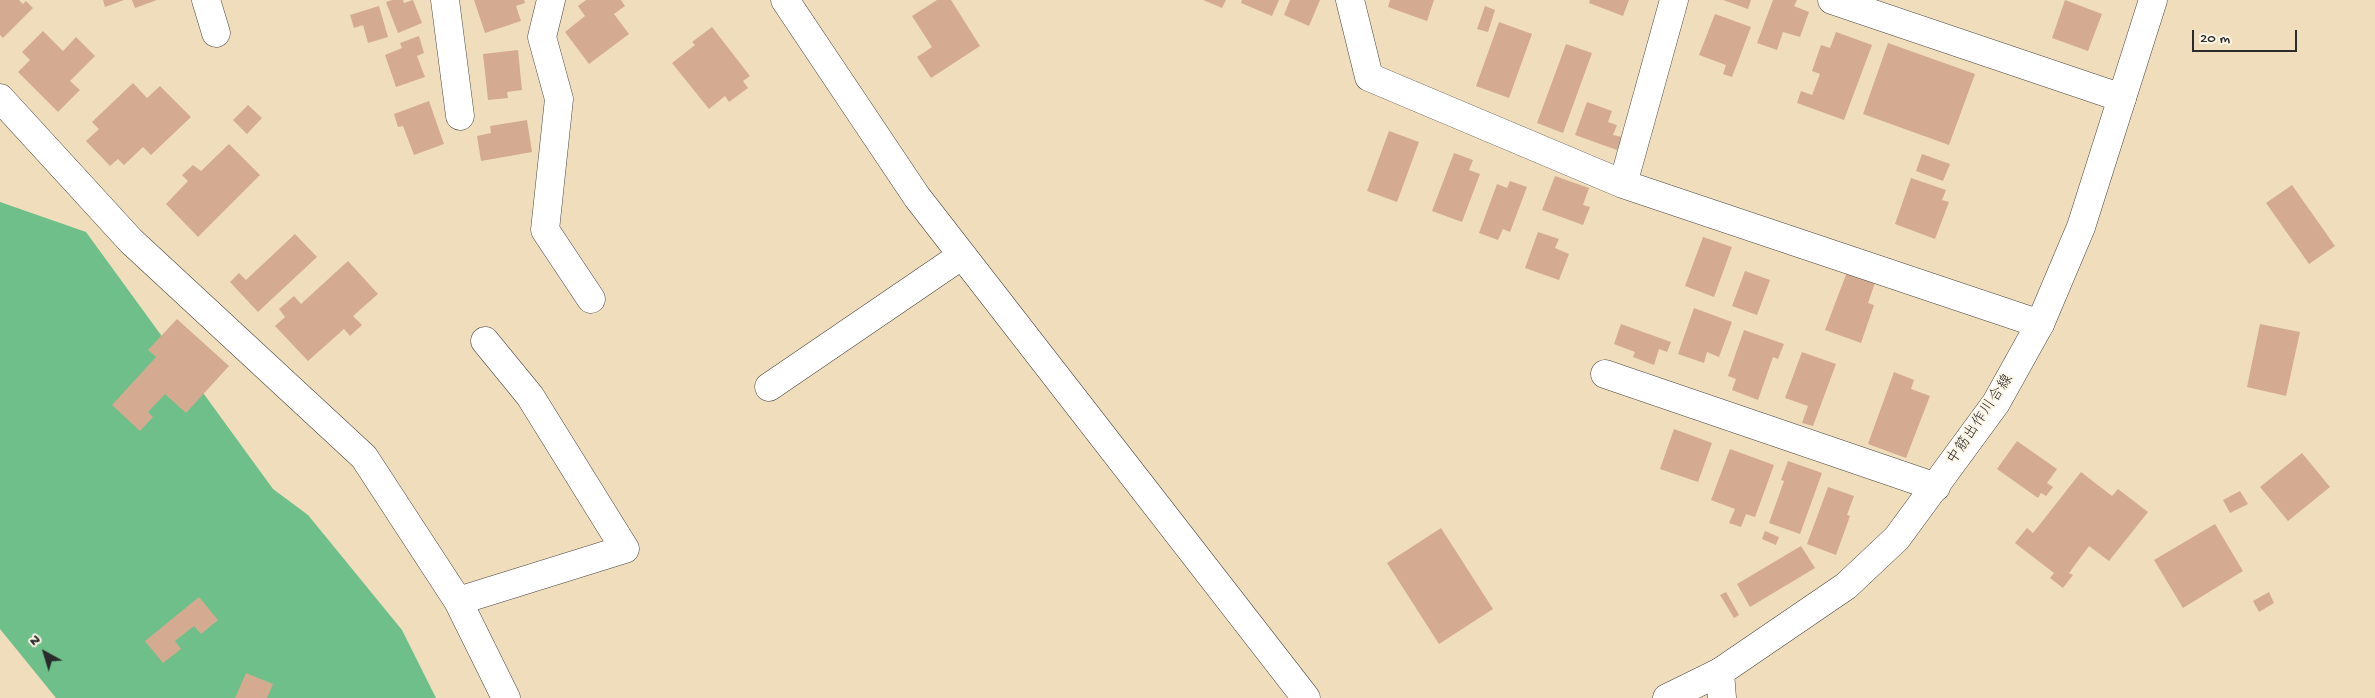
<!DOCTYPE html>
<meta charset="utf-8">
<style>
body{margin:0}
#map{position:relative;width:2375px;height:698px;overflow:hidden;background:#f0ddbc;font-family:"Gochi Hand",sans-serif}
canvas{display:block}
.north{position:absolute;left:20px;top:628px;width:50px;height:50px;-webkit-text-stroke:4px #fcf5e5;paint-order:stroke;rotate:321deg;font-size:14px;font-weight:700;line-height:20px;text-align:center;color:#2b2b2b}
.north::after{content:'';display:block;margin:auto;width:18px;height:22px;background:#2b2b2b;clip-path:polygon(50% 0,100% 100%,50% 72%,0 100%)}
.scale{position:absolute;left:2192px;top:30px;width:105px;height:22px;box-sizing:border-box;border:2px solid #2b2b2b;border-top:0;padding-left:6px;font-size:15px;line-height:18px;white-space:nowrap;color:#2b2b2b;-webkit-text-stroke:4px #fcf5e5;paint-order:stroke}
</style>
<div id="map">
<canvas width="2375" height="698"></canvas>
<div class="north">N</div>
<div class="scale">20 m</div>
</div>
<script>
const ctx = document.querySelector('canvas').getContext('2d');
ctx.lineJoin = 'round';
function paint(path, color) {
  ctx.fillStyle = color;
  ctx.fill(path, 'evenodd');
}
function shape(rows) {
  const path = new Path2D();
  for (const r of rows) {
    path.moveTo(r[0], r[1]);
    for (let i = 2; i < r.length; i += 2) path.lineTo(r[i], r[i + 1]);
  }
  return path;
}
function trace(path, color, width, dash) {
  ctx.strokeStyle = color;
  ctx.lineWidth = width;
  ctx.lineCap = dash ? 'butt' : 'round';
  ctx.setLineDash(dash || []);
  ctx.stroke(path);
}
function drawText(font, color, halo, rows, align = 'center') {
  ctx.font = font + ' "Gochi Hand","Klee One",sans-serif';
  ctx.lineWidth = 4;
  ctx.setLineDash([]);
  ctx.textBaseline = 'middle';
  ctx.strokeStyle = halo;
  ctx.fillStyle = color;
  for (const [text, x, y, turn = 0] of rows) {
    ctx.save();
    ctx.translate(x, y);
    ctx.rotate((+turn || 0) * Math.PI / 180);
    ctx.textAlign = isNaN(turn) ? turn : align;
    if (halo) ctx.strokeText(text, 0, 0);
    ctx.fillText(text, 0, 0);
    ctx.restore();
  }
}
paint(shape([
 [0,202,86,232,273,489,308,515,402,630,436,698,56,698,0,629]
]), '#6ebf8a');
paint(shape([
 [0,0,19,0,23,4,26,1,33,8,3,38,0,35],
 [103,0,124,0,105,7],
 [132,0,157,0,135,8],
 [392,0,403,0,404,3,413,0,422,23,398,33,386,2],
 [474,0,524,0,525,3,516,6,521,21,485,33],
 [586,0,621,0,625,6,614,14,629,34,589,64,565,32,585,16,578,6],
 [937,0,951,0,980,46,931,78,917,57,932,47,912,16],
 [1203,0,1226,0,1222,8],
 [1242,0,1279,0,1272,16,1241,3],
 [1290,0,1320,0,1309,26,1284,15],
 [1390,0,1434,0,1427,21,1388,7],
 [1590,0,1629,0,1623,16,1589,3],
 [1723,0,1751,0,1748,9],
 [1773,0,1797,0,1794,6,1809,12,1800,37,1783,32,1777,50,1757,43],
 [2065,0,2102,14,2088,51,2052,38],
 [379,6,388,37,368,43,363,25,354,28,350,15],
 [1485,6,1495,10,1488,32,1477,29],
 [1715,14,1751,27,1732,77,1723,74,1726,65,1699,55],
 [1499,22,1532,34,1509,98,1476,86],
 [712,27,750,76,743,81,748,88,729,102,725,96,709,109,672,63,695,45,692,42],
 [43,31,63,51,76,37,95,56,70,81,80,90,58,112,18,72,30,60,22,52],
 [1836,32,1872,45,1844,120,1797,103,1801,91,1812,95,1820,74,1812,71,1821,45,1830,48],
 [419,36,424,53,417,56,425,77,396,87,385,55,402,48,400,43],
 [1888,43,1975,74,1949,145,1863,114],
 [1566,44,1592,53,1563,133,1537,123],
 [518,50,522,90,507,92,508,98,488,100,483,54],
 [133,83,147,98,160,86,191,117,151,155,143,147,124,165,118,159,110,166,86,141,99,129,92,122],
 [429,101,444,144,414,155,403,126,398,127,394,114],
 [1587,102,1612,111,1608,122,1617,125,1613,135,1622,137,1617,150,1575,135],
 [248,105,262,118,247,134,233,120],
 [527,120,532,152,481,161,477,136,491,133,490,126],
 [1389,131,1419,142,1397,202,1367,191],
 [229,144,260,175,198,237,166,204,188,181,182,175,193,165,201,171],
 [1454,153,1473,160,1469,170,1480,174,1462,222,1432,211],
 [1922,154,1950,164,1943,181,1916,171],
 [1555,176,1589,188,1583,205,1590,207,1583,225,1542,210],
 [1911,178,1946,190,1942,200,1949,202,1935,239,1895,224],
 [1510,181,1527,187,1510,232,1503,229,1498,240,1479,233,1497,184,1507,188],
 [2292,185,2335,246,2309,264,2266,203],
 [1538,232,1559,239,1555,248,1569,254,1559,280,1525,268],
 [295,234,317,257,258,312,230,282,239,273,246,280],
 [1703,237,1732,247,1714,297,1685,286],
 [348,261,378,294,353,316,362,325,350,336,344,329,308,361,275,326,285,317,279,309,294,296,301,304],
 [1745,271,1770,280,1757,315,1732,306],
 [1847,272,1875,283,1868,303,1874,305,1861,343,1825,330],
 [1694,308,1732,322,1719,357,1707,352,1704,363,1678,354],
 [177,319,229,366,186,413,165,394,148,412,153,417,140,431,112,405,156,357,148,350],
 [1621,324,1671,342,1667,352,1659,349,1654,365,1633,357,1635,352,1614,344],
 [2260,324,2300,332,2286,396,2247,387],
 [1744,330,1784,344,1778,359,1773,357,1758,400,1732,390,1736,379,1728,376],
 [1802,352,1836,364,1813,426,1802,423,1808,406,1785,398],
 [1894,372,1914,380,1911,389,1930,396,1906,458,1868,444],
 [1674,429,1712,443,1698,482,1660,469],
 [2017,441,2057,469,2047,483,2053,487,2046,496,2041,493,2038,498,1997,469],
 [1730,449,1774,465,1755,517,1746,514,1741,527,1729,523,1735,509,1711,500],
 [2302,453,2330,487,2288,521,2260,487],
 [1788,461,1822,473,1800,534,1769,523,1784,481,1781,480],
 [2081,472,2112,496,2118,489,2148,512,2109,561,2089,546,2069,573,2073,575,2063,588,2050,578,2054,573,2015,543,2027,528,2033,533],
 [1828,487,1854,496,1847,515,1850,516,1836,555,1807,544],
 [2240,491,2248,504,2230,513,2223,500],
 [2215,524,2243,571,2183,608,2154,560],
 [1441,528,1493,609,1439,644,1387,563],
 [1765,531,1779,537,1776,545,1762,539],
 [1801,546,1815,568,1750,607,1737,584],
 [1726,592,1739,615,1734,618,1720,595],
 [2269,592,2274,603,2259,612,2253,601],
 [199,597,218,620,201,634,194,626,175,641,181,649,163,663,145,641],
 [246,673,273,684,267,698,235,698]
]), '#d4ab90');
const minor = shape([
 [206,0,216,33],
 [445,0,460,116],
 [551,0,542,37,559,99,545,230,591,299],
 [785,0,917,197,1306,698],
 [1350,0,1369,77,1623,184,2040,324],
 [1832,0,2122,98],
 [0,98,131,241,364,457,458,601,506,698],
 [1623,184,1674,0],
 [1605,374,1936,487],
 [769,387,961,256],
 [458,601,625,549,530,396,485,341],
 [1720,672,1722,698]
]);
const major = shape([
 [1667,698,1720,672,1846,586,1897,538,1996,403,2040,324,2081,227,2153,0]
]);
trace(minor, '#494641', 29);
trace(major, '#494641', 29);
trace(minor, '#fff', 28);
trace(major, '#fff', 28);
drawText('15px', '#2b2b2b', '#fcf5e5', [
 ["中筋出作川合線",1981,420,-56]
]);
</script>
